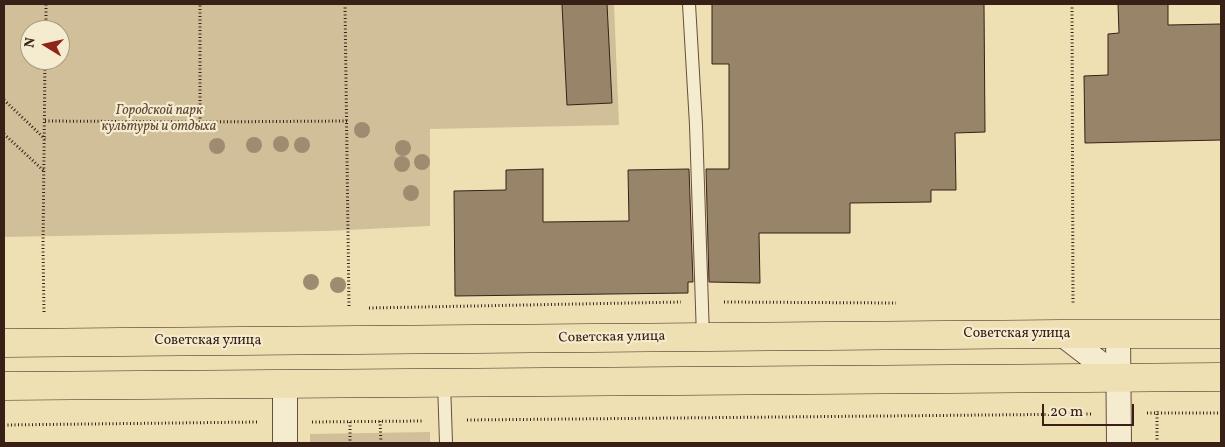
<!DOCTYPE html>
<meta charset="utf-8">
<style>
body{margin:0}
#map{position:relative;width:1225px;height:447px;overflow:hidden;background:#efe0b4;font-family:Vollkorn,serif}
canvas{display:block}
.frame{position:absolute;inset:0;border:5px solid #382017;pointer-events:none}
.north{position:absolute;left:20px;top:20px;width:50px;height:50px;box-sizing:border-box;background:#f5ebce;border:1px solid #a99a85;border-radius:50%;rotate:279deg;font-size:14px;font-weight:700;line-height:20px;text-align:center;color:#382017}
.north::after{content:'';display:block;margin:auto;width:18px;height:22px;background:#8f2418;clip-path:polygon(50% 0,100% 100%,50% 72%,0 100%)}
.scale{position:absolute;left:1042px;top:404px;width:92px;height:22px;box-sizing:border-box;border:2px solid #382017;border-top:0;padding-left:6px;font-size:15px;line-height:18px;white-space:nowrap;color:#382017;-webkit-text-stroke:4px #f5ebce;paint-order:stroke}
</style>
<div id="map">
<canvas width="1225" height="447"></canvas>
<div class="frame"></div>
<div class="north">N</div>
<div class="scale">20 m</div>
</div>
<script>
const ctx = document.querySelector('canvas').getContext('2d');
ctx.lineJoin = 'round';
function paint(path, color) {
  ctx.fillStyle = color;
  ctx.fill(path, 'evenodd');
}
function shape(rows) {
  const path = new Path2D();
  for (const r of rows) {
    path.moveTo(r[0], r[1]);
    for (let i = 2; i < r.length; i += 2) path.lineTo(r[i], r[i + 1]);
  }
  return path;
}
function trace(path, color, width, dash) {
  ctx.strokeStyle = color;
  ctx.lineWidth = width;
  ctx.lineCap = dash ? 'butt' : 'round';
  ctx.setLineDash(dash || []);
  ctx.stroke(path);
}
function drawText(font, color, halo, rows, align = 'center') {
  ctx.font = font + ' Vollkorn,serif';
  ctx.lineWidth = 4.5;
  ctx.setLineDash([]);
  ctx.textBaseline = 'middle';
  ctx.strokeStyle = halo;
  ctx.fillStyle = color;
  for (const [text, x, y, turn = 0] of rows) {
    ctx.save();
    ctx.translate(x, y);
    ctx.rotate((+turn || 0) * Math.PI / 180);
    ctx.textAlign = isNaN(turn) ? turn : align;
    if (halo) ctx.strokeText(text, 0, 0);
    ctx.fillText(text, 0, 0);
    ctx.restore();
  }
}
paint(shape([
 [4,4,614,4,619,125,430,129,430,226,327,231,4,237],
 [30,30,60,30,60,60,30,60],
 [430,432,430,443,310,443,310,434]
]), '#d0bf99');
const building = shape([
 [562,4,607,4,612,103,567,105,562,4],
 [712,4,984,4,985,132,955,133,956,190,931,190,931,202,850,203,850,233,759,233,760,283,709,282,706,169,729,169,729,64,712,64,712,4],
 [1118,4,1168,4,1168,25,1221,24,1221,140,1085,143,1084,76,1108,75,1108,34,1119,33,1118,4],
 [543,169,543,222,629,221,628,170,689,169,693,282,688,282,688,293,455,296,454,191,506,190,506,170,543,169]
]);
paint(building, '#978469');
trace(building, '#382017', 1);
const service = shape([
 [689,4,696,125,703,337],
 [444,382,446,443]
]);
const minor = shape([
 [1062,334,1119,378],
 [1118,334,1119,443],
 [285,384,285,443]
]);
const primary = shape([
 [4,343,1062,334,1221,334],
 [4,386,1221,377]
]);
trace(service, '#66503e', 14);
trace(minor, '#66503e', 26);
trace(primary, '#382017', 29);
trace(shape([
 [345,4,349,308],
 [1072,4,1073,304],
 [46,30,46,4],
 [4,100,45,139],
 [45,121,200,122,347,121],
 [200,122,200,4],
 [4,134,44,171],
 [724,302,896,303],
 [369,308,681,302],
 [44,312,43,248,45,60],
 [1147,413,1221,413],
 [467,420,1091,414],
 [380,421,381,443],
 [312,422,423,421],
 [350,422,350,443],
 [4,425,258,422],
 [1157,443,1157,411]
]), '#382017', 3, [1, 2.5]);
trace(service, '#f5ebce', 12);
trace(minor, '#f5ebce', 24);
trace(primary, '#efe0b4', 28);
ctx.fillStyle = '#9f8c70';
for (const [x, y] of [
 [362,130],
 [281,144],
 [254,145],
 [302,145],
 [217,146],
 [403,148],
 [422,162],
 [402,164],
 [411,193],
 [311,282],
 [338,285]
]) {
  ctx.beginPath();
  ctx.arc(x, y, 8, 0, 2 * Math.PI);
  ctx.fill();
}
drawText('italic 14px', '#5e4838', '#f5ebce', [
 ["Городской парк",159,111],
 ["культуры и отдыха",159,127]
]);
drawText('14px', '#382017', '#f5ebce', [
 ["Советская улица",1017,334],
 ["Советская улица",612,338,-1],
 ["Советская улица",208,341]
]);
</script>
